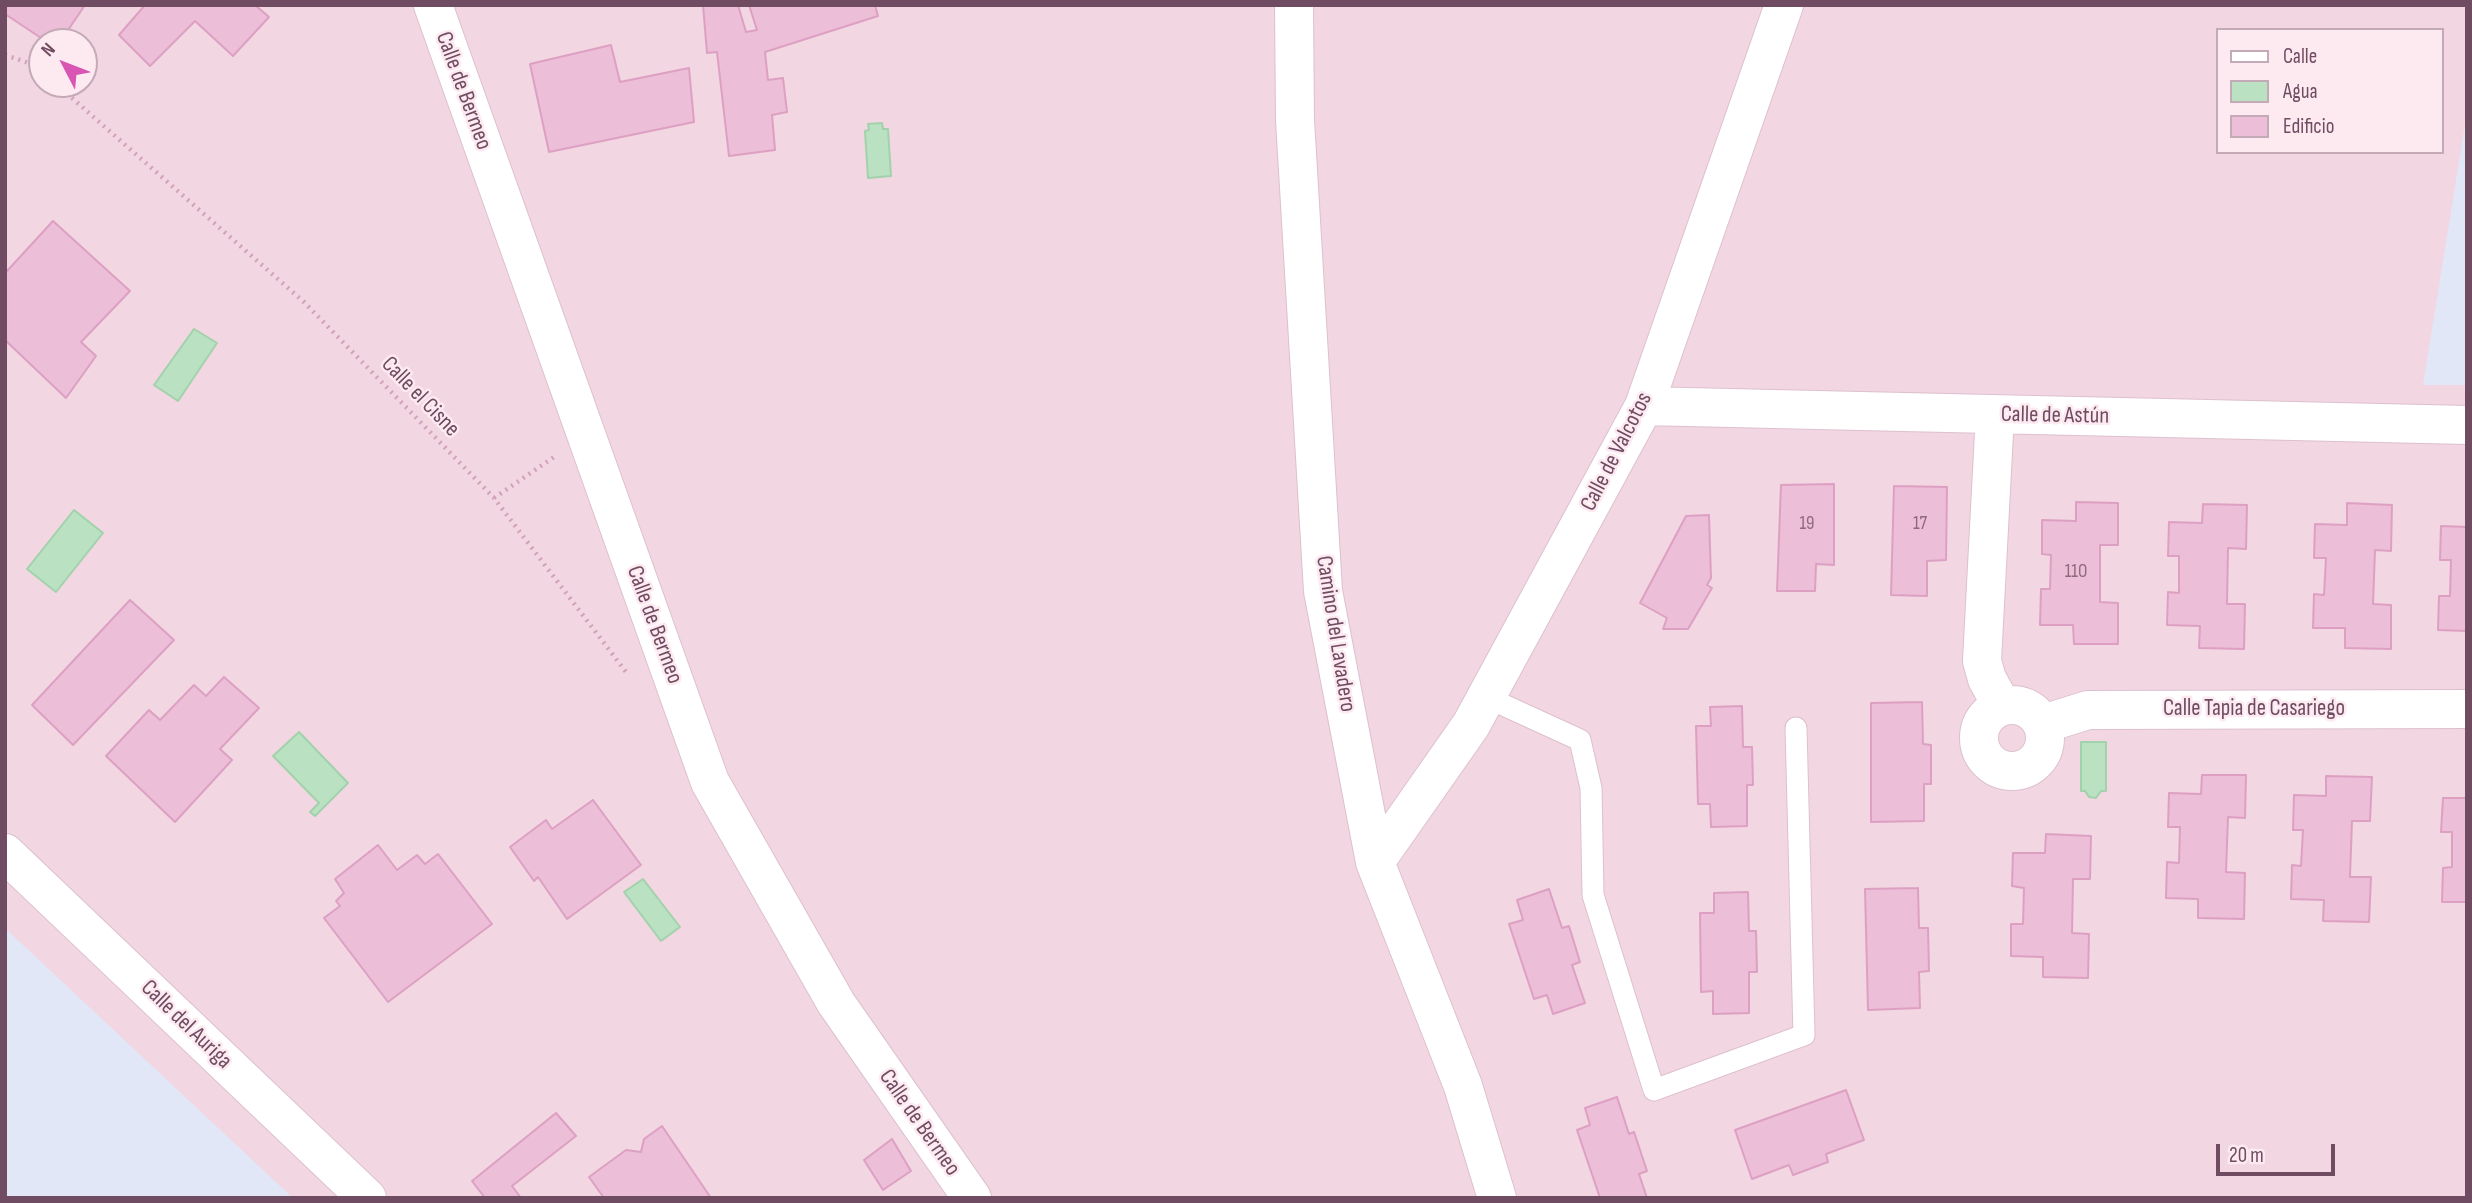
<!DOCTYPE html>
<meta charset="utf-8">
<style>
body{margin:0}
#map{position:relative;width:2472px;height:1203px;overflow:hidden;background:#fae4eb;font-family:"Sofia Sans Condensed",sans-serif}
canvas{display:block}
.frame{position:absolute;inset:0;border:7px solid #6f4c61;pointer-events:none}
.legend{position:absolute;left:2216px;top:28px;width:228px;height:126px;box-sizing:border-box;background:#fde9f0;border:2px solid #c4aab7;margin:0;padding:9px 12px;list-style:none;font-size:21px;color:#6f4c61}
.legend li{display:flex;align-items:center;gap:14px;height:35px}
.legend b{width:35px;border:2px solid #c4aab7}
.north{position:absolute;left:28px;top:28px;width:70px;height:70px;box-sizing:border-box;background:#fde9f0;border:2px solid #c4aab7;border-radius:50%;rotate:312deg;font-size:19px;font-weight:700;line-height:28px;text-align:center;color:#6f4c61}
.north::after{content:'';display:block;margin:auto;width:24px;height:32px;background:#d855b3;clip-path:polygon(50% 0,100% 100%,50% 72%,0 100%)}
.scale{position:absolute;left:2216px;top:1144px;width:119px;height:32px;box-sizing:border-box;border:4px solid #6f4c61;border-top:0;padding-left:9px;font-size:21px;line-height:24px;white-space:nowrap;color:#6f4c61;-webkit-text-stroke:5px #fde9f0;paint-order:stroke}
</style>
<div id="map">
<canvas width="2472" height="1203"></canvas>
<div class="frame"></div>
<ul class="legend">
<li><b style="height:9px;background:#fff"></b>Calle</li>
<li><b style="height:19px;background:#bae1c2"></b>Agua</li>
<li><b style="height:19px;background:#ecbed7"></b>Edificio</li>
</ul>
<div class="north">N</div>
<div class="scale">20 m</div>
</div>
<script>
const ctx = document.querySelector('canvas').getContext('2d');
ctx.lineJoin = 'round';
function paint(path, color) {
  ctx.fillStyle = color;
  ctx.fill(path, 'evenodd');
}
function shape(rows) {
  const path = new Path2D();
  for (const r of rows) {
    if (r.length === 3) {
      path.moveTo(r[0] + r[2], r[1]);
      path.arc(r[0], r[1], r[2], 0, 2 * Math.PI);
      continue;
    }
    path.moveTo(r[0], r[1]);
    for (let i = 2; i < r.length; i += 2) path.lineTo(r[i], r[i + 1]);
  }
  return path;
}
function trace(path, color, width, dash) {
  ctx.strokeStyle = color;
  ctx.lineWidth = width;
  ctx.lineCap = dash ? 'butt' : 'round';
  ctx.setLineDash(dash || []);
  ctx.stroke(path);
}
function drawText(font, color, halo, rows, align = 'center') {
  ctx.font = font + ' "Sofia Sans Condensed",sans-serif';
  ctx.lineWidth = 5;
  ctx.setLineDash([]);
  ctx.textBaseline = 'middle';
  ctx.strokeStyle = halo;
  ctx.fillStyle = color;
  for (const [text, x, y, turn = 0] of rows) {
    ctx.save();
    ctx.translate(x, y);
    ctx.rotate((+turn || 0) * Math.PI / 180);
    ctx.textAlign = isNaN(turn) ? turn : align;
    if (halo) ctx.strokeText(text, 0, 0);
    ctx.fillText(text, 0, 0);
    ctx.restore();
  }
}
paint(shape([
 [5,5,2467,5,2467,1198,5,1198],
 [2218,30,2442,30,2442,152,2218,152],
 [42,42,84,42,84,84,42,84]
]), '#f2d6e1');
paint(shape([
 [2467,112,2467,385,2423,385],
 [5,928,293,1198,5,1198]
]), '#e1e7f6');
const water = shape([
 [882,123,883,129,888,129,891,176,868,178,865,131,869,130,868,124,882,123],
 [194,329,217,343,178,401,154,385,194,329],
 [74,510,103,533,56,592,27,569,74,510],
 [299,732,348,783,315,816,310,812,319,803,273,756,299,732],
 [2081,742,2106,742,2106,791,2101,791,2096,798,2089,797,2085,791,2081,791,2081,742],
 [643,879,680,927,661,941,624,892,643,879]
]);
paint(water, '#bae1c2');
trace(water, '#a2d2ac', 2);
const building = shape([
 [5,5,85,5,60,42,47,42,5,14,5,5],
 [145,5,255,5,269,17,233,56,195,21,150,66,119,35,145,5],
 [703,5,738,5,746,32,757,30,749,5,875,5,878,16,765,52,768,80,783,78,787,112,772,115,775,150,729,156,717,52,707,53,703,5],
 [611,45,620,82,689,68,694,122,549,152,530,64,611,45],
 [53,221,130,291,81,342,96,356,66,398,5,340,5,269,7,271,53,221],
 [1834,484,1834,565,1816,564,1815,591,1777,591,1781,485,1834,484],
 [1894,486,1947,487,1946,560,1927,561,1927,596,1891,595,1894,486],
 [2076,502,2118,503,2118,545,2100,545,2100,602,2118,603,2118,644,2074,644,2073,625,2040,625,2041,589,2050,589,2051,555,2042,554,2042,520,2076,521,2076,502],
 [2347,503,2392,505,2391,551,2375,550,2373,604,2391,605,2391,649,2345,648,2345,628,2313,628,2314,594,2324,595,2326,558,2314,558,2315,524,2347,525,2347,503],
 [2203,504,2247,505,2246,549,2228,548,2227,604,2245,604,2244,649,2199,648,2200,626,2167,625,2168,592,2179,593,2179,556,2168,556,2169,522,2202,523,2203,504],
 [1709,515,1711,578,1707,585,1712,588,1688,629,1663,629,1667,618,1640,603,1686,516,1709,515],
 [2441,526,2467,527,2467,631,2438,630,2439,596,2450,596,2451,560,2440,560,2441,526],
 [130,600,174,640,73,745,32,705,130,600],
 [224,677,259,708,220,749,232,760,175,822,106,756,149,710,160,720,194,685,206,696,224,677],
 [1922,702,1923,744,1931,745,1931,784,1924,784,1924,821,1871,822,1871,703,1922,702],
 [1742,706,1743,747,1752,747,1753,785,1747,785,1747,826,1711,827,1710,804,1698,804,1696,726,1711,726,1710,707,1742,706],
 [2202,775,2246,775,2245,818,2228,817,2226,872,2245,873,2244,919,2198,918,2198,899,2166,898,2167,862,2179,863,2180,827,2168,827,2169,793,2201,794,2202,775],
 [2326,776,2372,777,2370,821,2352,821,2350,877,2371,877,2369,922,2323,921,2324,900,2291,899,2292,865,2301,866,2303,830,2293,830,2294,795,2326,796,2326,776],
 [2443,798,2467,798,2467,902,2442,902,2443,868,2452,867,2452,832,2441,832,2443,798],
 [593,800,641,865,567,919,538,877,534,881,510,847,546,820,552,829,593,800],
 [2046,834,2091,836,2090,879,2073,879,2072,933,2089,934,2088,978,2043,977,2043,957,2011,956,2011,924,2023,924,2024,888,2012,886,2013,853,2045,853,2046,834],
 [378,845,397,870,417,855,425,864,438,854,492,924,388,1002,324,918,340,906,336,901,344,893,335,879,378,845],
 [1918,888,1919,928,1928,928,1929,971,1919,972,1920,1008,1868,1010,1865,889,1918,888],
 [1549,889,1562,928,1569,926,1580,962,1572,965,1585,1003,1553,1014,1547,995,1534,999,1509,924,1523,920,1517,900,1549,889],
 [1748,892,1749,931,1756,931,1757,972,1749,972,1749,1013,1713,1014,1713,991,1701,992,1700,913,1714,913,1714,893,1748,892],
 [1846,1090,1864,1140,1826,1154,1828,1162,1793,1175,1789,1165,1752,1179,1735,1130,1846,1090],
 [1617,1097,1629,1134,1634,1132,1647,1171,1639,1174,1647,1198,1600,1198,1577,1130,1590,1125,1585,1108,1617,1097],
 [556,1113,576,1136,512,1186,521,1198,485,1198,472,1181,556,1113],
 [662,1126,711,1198,604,1198,589,1177,626,1150,641,1152,644,1139,662,1126],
 [892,1139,911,1171,883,1190,864,1160,892,1139]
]);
paint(building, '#ecbed7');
trace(building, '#dda0c3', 2);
const service = shape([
 [1486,697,1580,740,1591,788,1593,895,1654,1090,1804,1035,1796,728]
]);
const minor = shape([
 [433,5,710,782,836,1003,972,1198],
 [1294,5,1295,120,1323,591,1375,862,1463,1086,1497,1198],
 [1644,406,2467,425],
 [1995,414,1982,661,1987,679,2002,706],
 [2012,738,33],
 [2043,724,2088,710,2467,709],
 [5,853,367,1198],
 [1375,862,1471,725,1644,406,1784,5]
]);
trace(service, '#ddc0ce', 23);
trace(minor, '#ddc0ce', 40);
trace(shape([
 [5,55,32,64,42,72],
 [56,84,304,302,494,498,626,672],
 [494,498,554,457]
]), '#d1a2bc', 4.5, [2, 5]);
trace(service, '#fff', 21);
trace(minor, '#fff', 38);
drawText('19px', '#8e687e', null, [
 ["19",1807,524],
 ["17",1920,524],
 ["11O",2076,572]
]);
drawText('23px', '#6f4c61', '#fde9f0', [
 ["Calle de Bermeo",463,91,70],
 ["Calle el Cisne",420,397,46],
 ["Calle de Astún",2055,416,1],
 ["Calle de Valcotos",1617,452,-63],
 ["Calle de Bermeo",654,625,70],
 ["Camino del Lavadero",1335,634,81],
 ["Calle Tapia de Casariego",2254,709],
 ["Calle del Auriga",186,1025,44],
 ["Calle de Bermeo",919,1123,55]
]);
</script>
